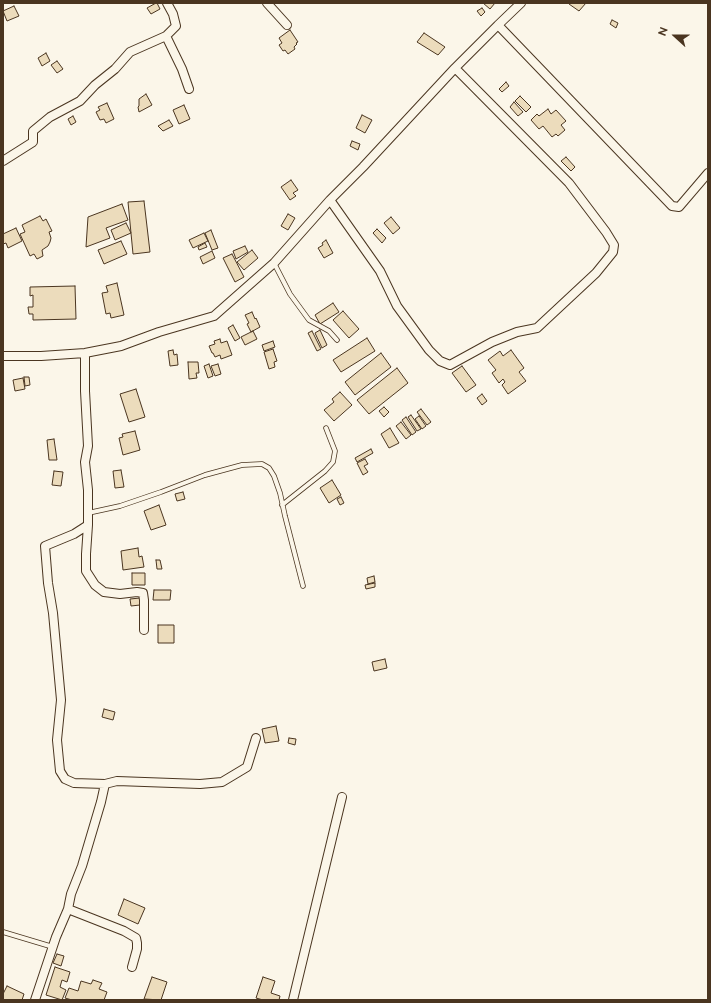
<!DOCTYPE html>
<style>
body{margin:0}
#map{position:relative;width:711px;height:1003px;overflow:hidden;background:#fbf6e9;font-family:Raleway,sans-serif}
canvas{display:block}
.frame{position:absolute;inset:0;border:4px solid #4a3520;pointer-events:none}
.north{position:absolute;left:655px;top:16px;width:40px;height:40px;-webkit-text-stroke:3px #fbf6e9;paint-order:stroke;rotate:291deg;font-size:11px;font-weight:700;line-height:16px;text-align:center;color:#4a3520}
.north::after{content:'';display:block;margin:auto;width:14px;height:18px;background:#4a3520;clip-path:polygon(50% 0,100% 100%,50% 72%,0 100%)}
</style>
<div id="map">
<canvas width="711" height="1003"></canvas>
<div class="frame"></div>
<div class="north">N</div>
</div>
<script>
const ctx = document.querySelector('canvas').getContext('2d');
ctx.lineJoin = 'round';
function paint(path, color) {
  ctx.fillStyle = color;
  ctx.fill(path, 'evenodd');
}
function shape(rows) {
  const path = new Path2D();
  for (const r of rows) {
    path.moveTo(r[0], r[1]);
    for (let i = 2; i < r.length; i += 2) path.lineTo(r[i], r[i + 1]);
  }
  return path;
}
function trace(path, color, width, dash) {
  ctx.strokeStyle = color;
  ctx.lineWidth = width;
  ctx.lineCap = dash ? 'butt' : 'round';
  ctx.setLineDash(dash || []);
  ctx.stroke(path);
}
const building = shape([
 [156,3,157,3,160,9,151,14,147,8,156,3],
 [483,3,495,3,490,9,483,3],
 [570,3,586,3,579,11,569,4,570,3],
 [14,6,19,16,7,21,3,11,14,6],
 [482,8,485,12,481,16,477,11,482,8],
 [612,20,618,23,616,28,610,24,612,20],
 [290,30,298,42,296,43,297,44,294,47,295,49,288,54,285,50,283,51,279,45,282,43,279,38,290,30],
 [424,33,445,47,438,55,417,42,424,33],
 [46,53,50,61,42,66,38,58,46,53],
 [57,61,63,69,57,73,51,65,57,61],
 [506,82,509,86,502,92,499,89,506,82],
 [146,94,152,105,139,112,138,107,139,106,139,99,146,94],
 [520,96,531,107,526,112,515,101,520,96],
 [514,102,523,112,518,116,510,107,514,102],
 [107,103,114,119,106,123,104,119,100,120,96,112,100,110,98,107,107,103],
 [184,105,190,119,179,124,173,110,184,105],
 [548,109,551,114,556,110,566,121,561,125,565,130,558,136,556,134,552,137,543,126,539,129,531,120,537,114,539,116,548,109],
 [362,115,372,120,365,133,356,128,362,115],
 [73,116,76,122,71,125,68,119,73,116],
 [169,120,173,126,163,131,158,126,169,120],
 [352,141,360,144,358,150,350,146,352,141],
 [566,157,575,167,571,171,561,161,566,157],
 [291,180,298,190,293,193,296,196,290,200,281,187,291,180],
 [144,201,150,252,133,254,128,202,144,201],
 [122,204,128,220,106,228,110,238,86,247,88,217,122,204],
 [288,214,295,218,288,230,281,226,288,214],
 [40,216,43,221,46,219,52,231,49,232,51,238,50,242,48,246,42,250,43,256,37,259,34,254,30,256,20,234,25,232,22,225,40,216],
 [391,217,400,228,393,234,384,223,391,217],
 [126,223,131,233,115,240,111,230,126,223],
 [16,228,22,241,8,248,6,243,3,244,3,234,16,228],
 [377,229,386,238,382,243,373,233,377,229],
 [211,230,218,248,212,250,205,233,211,230],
 [204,233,208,241,193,248,189,240,204,233],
 [326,240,333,253,324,258,318,248,323,245,322,243,326,240],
 [121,241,127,254,104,264,98,250,121,241],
 [205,243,207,247,199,250,198,247,205,243],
 [245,246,248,252,236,259,233,251,245,246],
 [252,250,258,258,244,270,237,262,252,250],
 [212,251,215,258,203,264,200,257,212,251],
 [232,254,244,277,235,282,223,258,232,254],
 [117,283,124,315,111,318,110,313,106,314,102,293,108,292,106,286,117,283],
 [75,286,76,319,33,320,33,314,29,314,28,307,33,307,33,295,30,296,30,287,75,286],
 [333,303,339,312,320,324,315,315,333,303],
 [343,311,359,329,349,338,333,320,343,311],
 [252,312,255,319,256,318,260,327,251,332,247,324,249,323,245,315,252,312],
 [233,325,240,338,235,341,228,328,233,325],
 [320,330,327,345,322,348,315,333,320,330],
 [253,331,257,339,245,345,241,337,253,331],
 [312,331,321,349,317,351,308,333,312,331],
 [367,338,375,351,341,372,333,360,367,338],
 [220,339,221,343,227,341,232,355,221,359,220,355,215,357,213,353,212,353,209,346,215,344,214,341,220,339],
 [273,341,275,347,264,351,262,345,273,341],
 [273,349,277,361,274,362,275,367,269,369,264,352,273,349],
 [173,350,174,355,177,354,178,365,170,366,168,351,173,350],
 [511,350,524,368,519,372,526,381,508,394,502,385,505,382,503,379,499,383,492,373,496,370,488,360,500,351,503,356,511,350],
 [381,353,391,367,355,395,345,382,381,353],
 [188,362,198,362,199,373,196,373,197,378,189,379,188,362],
 [209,364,213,376,208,378,204,366,209,364],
 [218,364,221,374,215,376,211,366,218,364],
 [462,366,476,385,466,392,452,373,462,366],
 [397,368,408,383,369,414,357,400,397,368],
 [24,377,29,377,30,385,25,386,24,377],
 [23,378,25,389,15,391,13,380,23,378],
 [136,389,145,417,129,422,120,394,136,389],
 [340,392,352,405,334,421,324,410,334,402,332,399,340,392],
 [482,394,487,401,482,405,477,398,482,394],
 [384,407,389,412,384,417,379,411,384,407],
 [421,409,431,422,427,425,417,412,421,409],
 [411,415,421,429,417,431,408,417,411,415],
 [419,416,426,426,422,429,415,419,419,416],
 [406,417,416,432,412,435,402,420,406,417],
 [401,422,411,435,406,439,396,426,401,422],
 [390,428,399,443,389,448,381,434,390,428],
 [135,431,140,450,123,455,119,438,123,437,122,434,135,431],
 [54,439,57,460,49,460,47,440,54,439],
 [371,449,373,453,357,462,355,458,371,449],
 [365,459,368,464,364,466,368,472,363,475,357,463,365,459],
 [121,470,124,487,115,488,113,471,121,470],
 [54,471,63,472,61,486,52,485,54,471],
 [332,480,341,495,329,503,320,488,332,480],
 [183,492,185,499,177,501,175,494,183,492],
 [341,497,344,503,340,505,337,499,341,497],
 [159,505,166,525,151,530,144,511,159,505],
 [138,548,139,557,142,556,144,567,123,570,121,551,138,548],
 [156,560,160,560,162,569,157,569,156,560],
 [132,573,145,573,145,585,132,585,132,573],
 [374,576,375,582,368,584,367,578,374,576],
 [375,583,375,587,366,589,365,585,375,583],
 [154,590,171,590,170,600,153,600,154,590],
 [140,598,140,605,131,606,130,599,140,598],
 [158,625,174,625,174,643,158,643,158,625],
 [385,659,387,668,374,671,372,662,385,659],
 [104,709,115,712,113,720,102,717,104,709],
 [276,726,279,741,265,743,262,729,276,726],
 [289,738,296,739,295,745,288,743,289,738],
 [124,899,145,908,138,924,118,915,124,899],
 [57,954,64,956,61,966,53,963,57,954],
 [55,967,70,972,67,982,62,980,60,987,66,990,62,1000,46,995,55,967],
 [152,977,167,982,161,1000,144,999,152,977],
 [263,977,275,981,271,993,280,996,279,1000,263,1000,256,998,263,977],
 [93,980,102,983,99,989,107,992,104,1000,72,1000,65,998,69,988,78,991,81,981,91,984,93,980],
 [7,986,24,994,22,1000,3,1000,3,994,7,986]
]);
paint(building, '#ecdcbc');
trace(building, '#4a3520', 1);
const lane = shape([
 [274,263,290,294,309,320,329,331,337,340],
 [282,505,325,471,333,462,335,451,326,428],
 [88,513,120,506,161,492,205,475,242,465,262,464,269,468,274,476,280,493,285,516,303,586],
 [3,932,53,947]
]);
const street = shape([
 [167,3,173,14,176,26,166,36,182,69,189,89],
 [267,3,287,25],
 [498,25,672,206,679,207,708,173],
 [3,161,33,142,33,131,50,117,80,101,95,85,115,69,130,52,166,36],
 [330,200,380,271,397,306,429,350,440,361,450,365,492,342,517,332,537,328,596,273,613,252,614,245,606,232,569,183,455,68],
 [3,356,41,356,85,353,121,346,159,332,214,316,274,263,330,200,363,167,455,68,498,25,521,3],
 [88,525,86,554,86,571,95,585,104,592,120,594,137,592,143,593,144,600,144,630],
 [105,784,117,781,200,784,222,782,247,767,256,738],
 [68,909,124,931,136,938,137,943,137,949,132,967],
 [35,1000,56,937,68,909,71,894,82,866,101,802,105,784,74,783,65,779,60,771,57,740,61,700,53,613,48,583,45,546,74,534,88,525,88,490,85,462,88,446,85,391,85,353],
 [293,1000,342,797]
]);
trace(lane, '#4a3520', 5.5);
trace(street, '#4a3520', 10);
trace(lane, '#fbf6e9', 4);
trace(street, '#fbf6e9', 8);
</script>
